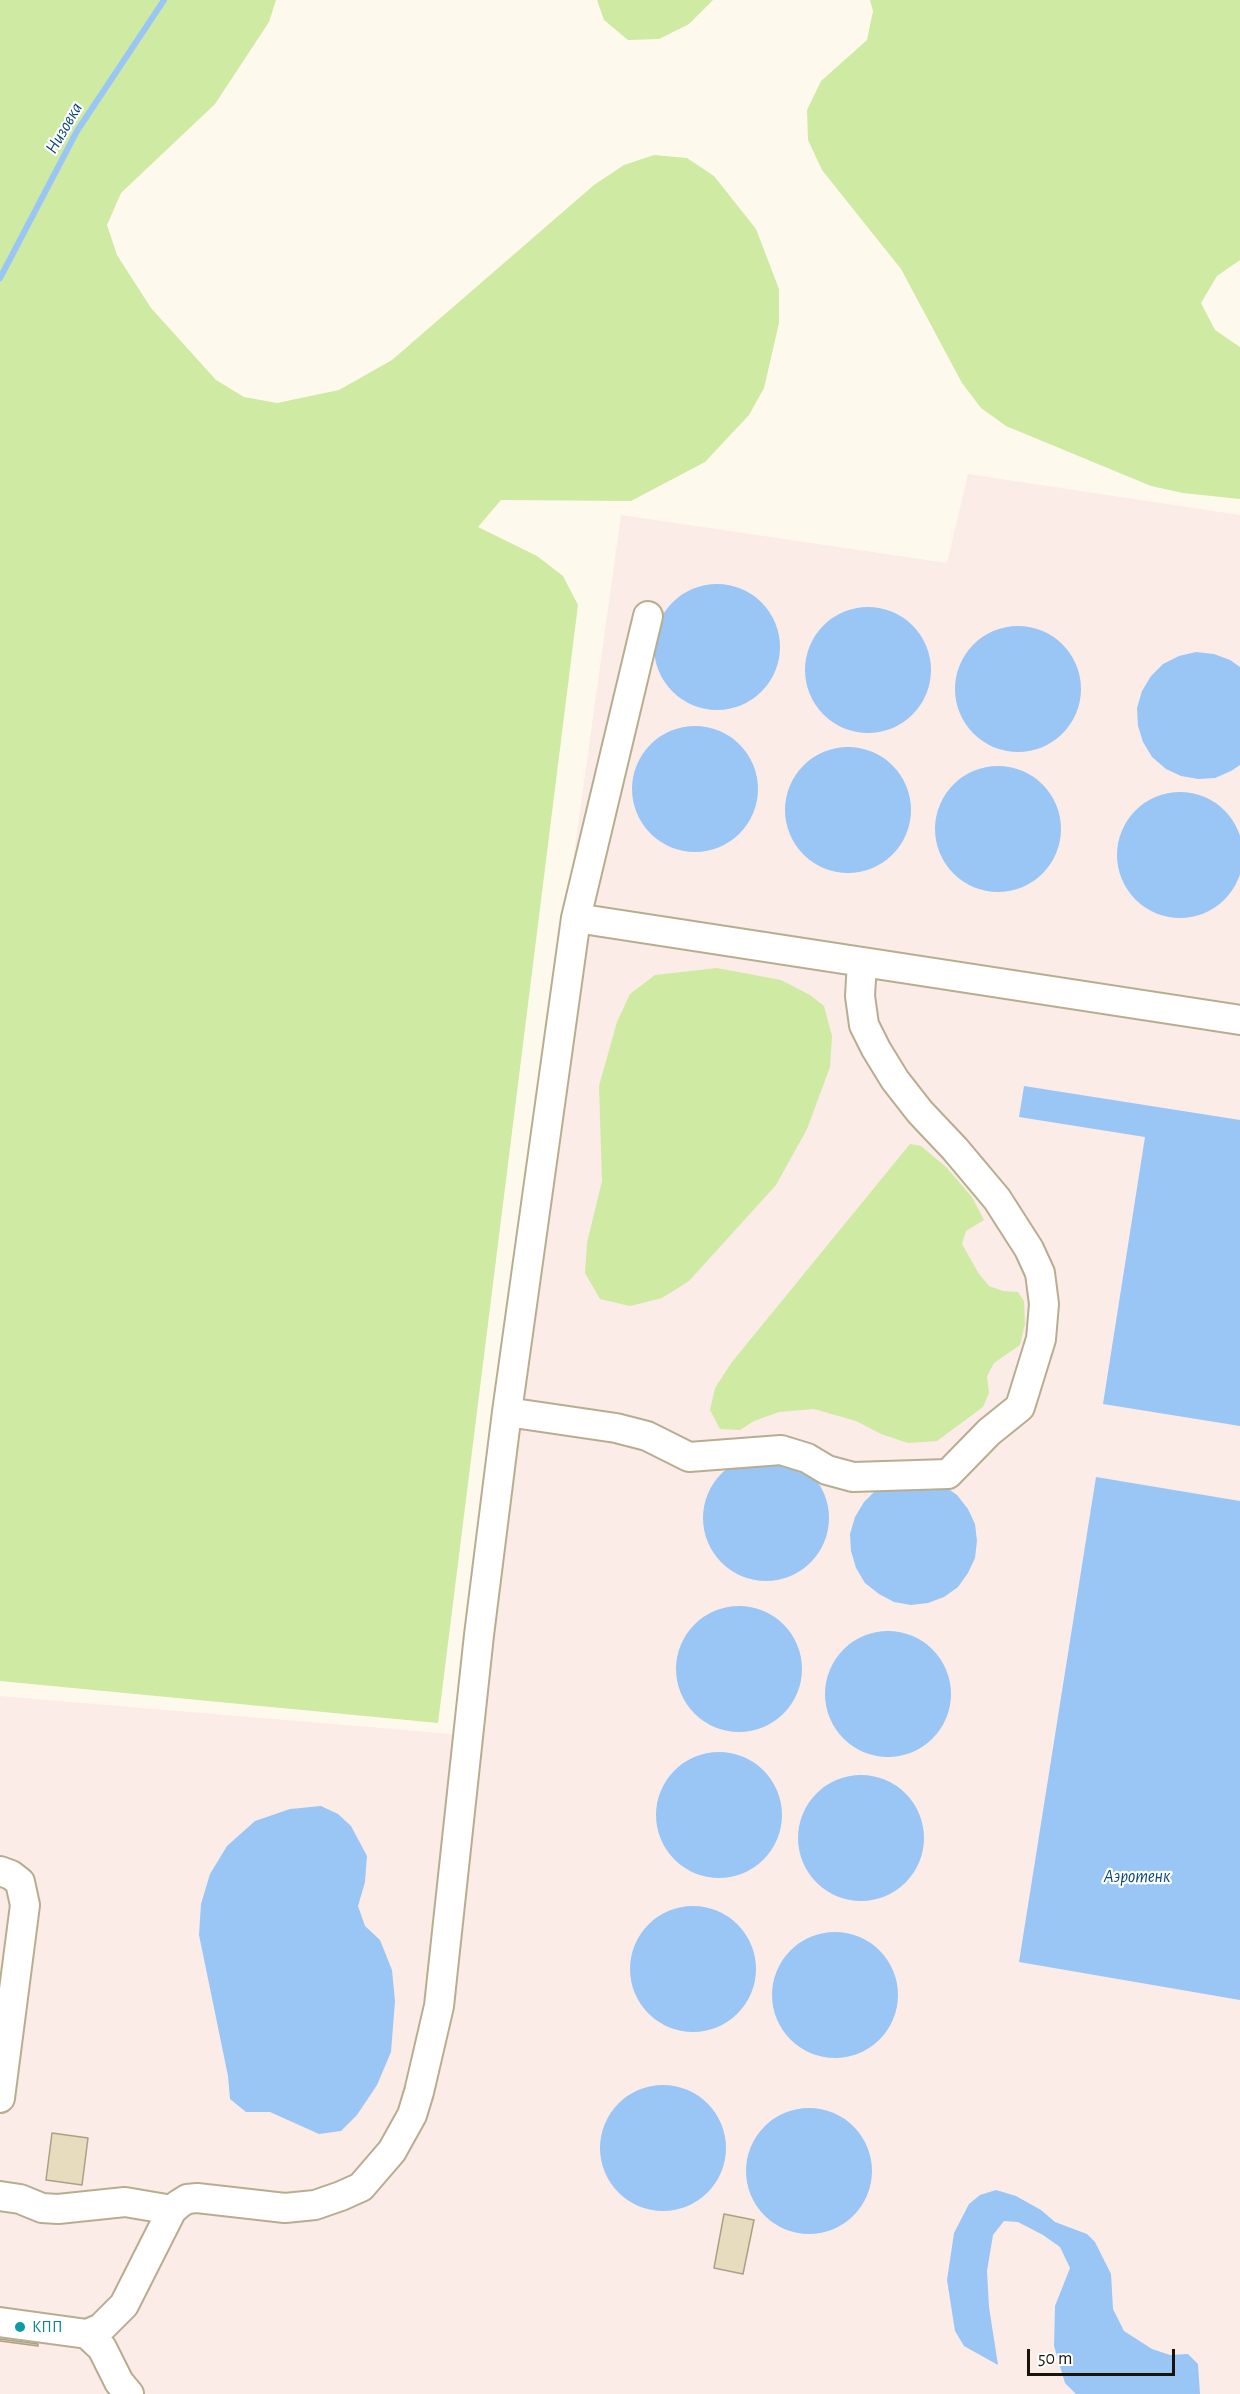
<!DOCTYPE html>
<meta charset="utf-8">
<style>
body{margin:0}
#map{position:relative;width:1240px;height:2394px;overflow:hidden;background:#fef9ed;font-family:"Alegreya Sans",sans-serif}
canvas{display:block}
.scale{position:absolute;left:1027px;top:2349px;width:148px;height:27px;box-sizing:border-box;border:3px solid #181409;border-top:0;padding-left:8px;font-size:18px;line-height:21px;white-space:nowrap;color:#181409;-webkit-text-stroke:4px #fff;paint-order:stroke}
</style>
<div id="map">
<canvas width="1240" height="2394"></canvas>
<div class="scale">50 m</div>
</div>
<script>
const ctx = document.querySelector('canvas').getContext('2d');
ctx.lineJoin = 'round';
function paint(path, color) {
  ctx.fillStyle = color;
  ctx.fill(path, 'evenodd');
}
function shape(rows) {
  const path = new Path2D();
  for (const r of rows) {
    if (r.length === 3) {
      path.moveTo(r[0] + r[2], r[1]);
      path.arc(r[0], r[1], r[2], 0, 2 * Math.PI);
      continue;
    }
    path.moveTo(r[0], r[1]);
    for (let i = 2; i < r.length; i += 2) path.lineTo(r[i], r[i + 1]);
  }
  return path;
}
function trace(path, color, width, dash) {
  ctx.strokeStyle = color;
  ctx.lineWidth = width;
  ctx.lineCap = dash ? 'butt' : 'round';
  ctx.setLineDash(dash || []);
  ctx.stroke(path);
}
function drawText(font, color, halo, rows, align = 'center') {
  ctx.font = font + ' "Alegreya Sans",sans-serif';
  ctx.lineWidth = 4.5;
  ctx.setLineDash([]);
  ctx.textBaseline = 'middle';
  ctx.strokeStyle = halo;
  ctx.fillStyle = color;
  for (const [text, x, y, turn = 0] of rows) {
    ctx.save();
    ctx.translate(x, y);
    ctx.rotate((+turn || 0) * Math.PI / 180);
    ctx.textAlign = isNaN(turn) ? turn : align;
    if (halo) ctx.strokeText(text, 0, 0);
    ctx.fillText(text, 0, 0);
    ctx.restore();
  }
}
paint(shape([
 [968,474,1240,515,1240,2394,0,2394,0,1696,452,1734,621,515,947,563]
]), '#fbece8');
paint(shape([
 [0,0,276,0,269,22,215,104,121,193,107,225,117,255,151,308,216,380,244,397,277,403,339,390,392,360,594,185,624,165,654,155,687,158,714,176,756,229,779,289,779,323,764,388,749,415,705,462,631,501,501,500,478,527,537,556,563,576,578,605,438,1723,0,1681],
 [597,0,713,0,689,24,659,39,628,40,604,20],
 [870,0,1240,0,1240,260,1217,276,1201,303,1215,330,1240,347,1240,499,1183,493,1151,486,1006,426,981,408,962,383,901,269,822,170,808,140,807,110,821,81,867,40,873,11],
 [717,968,781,980,810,995,824,1006,832,1036,830,1067,807,1129,776,1185,689,1281,662,1298,630,1306,600,1299,585,1273,587,1243,602,1181,599,1086,617,1022,630,994,655,975],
 [910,1144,921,1146,946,1167,972,1197,984,1220,966,1231,962,1244,979,1274,989,1286,1003,1291,1018,1292,1024,1301,1025,1324,1020,1345,994,1363,987,1376,989,1393,983,1407,937,1441,908,1443,881,1434,856,1421,814,1409,779,1412,754,1421,740,1430,720,1429,710,1410,715,1388,732,1362]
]), '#cfeaa2');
paint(shape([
 [717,647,63],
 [868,670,63],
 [1018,689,63],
 [1196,652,1214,654,1230,660,1240,667,1240,765,1231,771,1215,778,1198,779,1181,776,1166,769,1152,757,1143,742,1138,726,1137,708,1142,691,1151,676,1163,664,1179,656],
 [695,789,63],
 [848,810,63],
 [998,829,63],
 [1180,855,63],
 [1024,1086,1240,1120,1240,1426,1103,1404,1145,1137,1019,1117],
 [766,1518,63],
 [1096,1477,1240,1501,1240,2000,1019,1962],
 [943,1485,957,1495,968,1509,975,1524,977,1541,975,1558,968,1573,958,1587,944,1597,928,1603,911,1605,894,1602,879,1594,865,1583,856,1568,851,1551,850,1534,855,1517,864,1502,876,1490],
 [739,1669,63],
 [888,1694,63],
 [719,1815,63],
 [861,1838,63],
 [321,1806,338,1814,351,1826,367,1856,365,1882,358,1906,365,1926,380,1940,392,1970,395,2001,391,2052,377,2085,357,2115,341,2131,319,2134,270,2112,246,2112,230,2099,228,2076,199,1935,201,1904,210,1874,227,1846,255,1821,290,1809],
 [693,1969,63],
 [835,1995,63],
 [663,2148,63],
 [809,2171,63],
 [996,2190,1016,2196,1041,2210,1055,2222,1087,2234,1095,2242,1111,2274,1113,2309,1124,2331,1152,2349,1170,2355,1188,2354,1198,2364,1200,2394,1076,2394,1065,2383,1054,2346,1055,2306,1070,2268,1060,2247,1043,2235,1018,2222,1004,2221,993,2235,987,2271,989,2307,998,2365,964,2346,955,2331,947,2280,954,2233,969,2204,980,2195]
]), '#9ac6f5');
trace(shape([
 [0,278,77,131,164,0]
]), '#9ac6f5', 6);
const building = shape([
 [52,2133,88,2138,82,2185,46,2180,52,2133],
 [724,2214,754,2220,743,2274,714,2268,724,2214],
 [0,2339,38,2344,38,2346,0,2341,0,2339]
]);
paint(building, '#e7dcbe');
trace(building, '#aba184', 1.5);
const minor = shape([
 [576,918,1240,1020],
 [507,1412,616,1428,647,1436,689,1457,781,1450,807,1458,827,1470,853,1477,948,1474,989,1432,1020,1407,1041,1339,1044,1304,1040,1273,1029,1249,997,1199,955,1149,920,1112,895,1080,876,1049,864,1025,860,996,862,962],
 [0,1871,11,1875,20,1882,25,1905,0,2098],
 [0,2196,20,2199,42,2208,58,2209,125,2202,172,2210],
 [0,2322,87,2334,102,2348,119,2382,129,2394],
 [87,2334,101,2328,124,2305,172,2210,179,2204,187,2199,197,2198,285,2208,315,2205,341,2196,361,2187,392,2151,412,2115,419,2092,439,2006,479,1635,507,1412,576,918,648,616]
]);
trace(minor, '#b8ad90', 32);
trace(minor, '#fff', 28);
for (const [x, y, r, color] of [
 [20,2327,6,"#0f9aa8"]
]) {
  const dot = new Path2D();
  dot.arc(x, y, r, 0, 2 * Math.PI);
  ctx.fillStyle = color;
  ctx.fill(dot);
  trace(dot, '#fff', 2);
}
drawText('16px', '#0d838f', '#fff', [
 ["КПП",32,2327]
], 'left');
drawText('italic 18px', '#064579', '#fff', [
 ["Низовка",64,128,-60],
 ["Аэротенк",1137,1877]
]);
</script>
